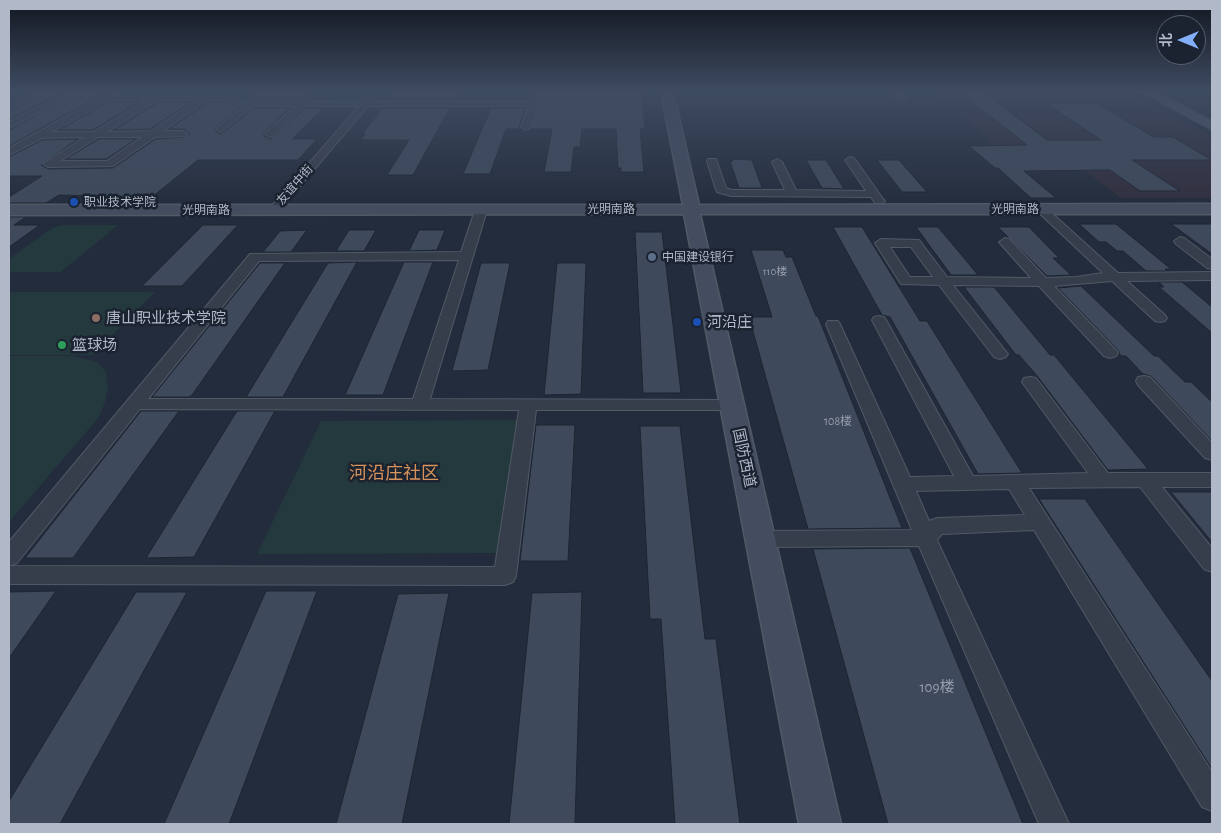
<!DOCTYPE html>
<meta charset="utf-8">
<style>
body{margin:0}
#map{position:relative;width:1221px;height:833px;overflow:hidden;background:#222c3c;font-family:"Alegreya Sans","Noto Sans SC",sans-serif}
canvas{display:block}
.frame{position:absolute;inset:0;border:10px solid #b1b9c8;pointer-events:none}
.north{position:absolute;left:1156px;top:15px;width:50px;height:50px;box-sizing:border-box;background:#1b2330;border:1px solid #575f6d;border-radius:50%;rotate:270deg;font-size:14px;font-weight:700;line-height:20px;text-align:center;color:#b1b9c8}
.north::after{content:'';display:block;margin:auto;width:18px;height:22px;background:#83affa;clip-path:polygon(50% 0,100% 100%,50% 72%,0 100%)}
</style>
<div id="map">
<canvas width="1221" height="833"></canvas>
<div class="frame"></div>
<div class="north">北</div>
</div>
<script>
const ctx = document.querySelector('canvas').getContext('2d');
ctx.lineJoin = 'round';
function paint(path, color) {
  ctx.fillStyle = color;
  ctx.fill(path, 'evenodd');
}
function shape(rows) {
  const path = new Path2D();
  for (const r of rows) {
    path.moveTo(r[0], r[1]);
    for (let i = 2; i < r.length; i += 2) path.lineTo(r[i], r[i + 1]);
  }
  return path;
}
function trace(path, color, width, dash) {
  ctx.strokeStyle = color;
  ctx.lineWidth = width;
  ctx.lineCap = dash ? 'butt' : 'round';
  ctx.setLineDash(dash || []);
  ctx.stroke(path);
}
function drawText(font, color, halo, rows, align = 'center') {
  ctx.font = font + ' "Alegreya Sans","Noto Sans SC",sans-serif';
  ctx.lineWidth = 5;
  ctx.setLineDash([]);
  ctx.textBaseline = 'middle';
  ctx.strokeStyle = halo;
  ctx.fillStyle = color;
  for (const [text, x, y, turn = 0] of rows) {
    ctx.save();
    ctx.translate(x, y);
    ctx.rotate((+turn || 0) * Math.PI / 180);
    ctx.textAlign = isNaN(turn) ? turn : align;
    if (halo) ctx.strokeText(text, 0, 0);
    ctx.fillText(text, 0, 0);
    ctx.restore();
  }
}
paint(shape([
 [933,92,1130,92,1212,136,1212,198,1120,198,1085,171,1027,172]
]), '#302e3d');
paint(shape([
 [62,225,118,225,61,272,9,272,9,259,52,228],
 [9,292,155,292,93,355,9,355],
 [9,356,74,356,97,362,106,372,108,387,105,402,99,417,9,522],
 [519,420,499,553,257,554,321,421]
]), '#24393d');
const building = shape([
 [47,92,61,92,9,120,9,112,47,92],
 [79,92,106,92,9,146,9,130,79,92],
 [255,92,313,92,306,100,246,100,255,92],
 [395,92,458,92,454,99,390,99,395,92],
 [540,92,641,92,645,129,640,129,644,172,621,172,621,168,618,168,616,129,582,129,580,147,574,147,571,172,544,172,552,129,531,129,540,92],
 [963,92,983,92,1047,140,1101,140,1046,103,1096,103,1154,137,1173,137,1212,160,1132,160,1180,191,1140,191,1110,170,1024,171,1056,198,1031,198,998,168,995,168,969,146,1027,145,962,94,963,92],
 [109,102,139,102,93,130,59,130,109,102],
 [159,102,191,102,150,129,114,130,159,102],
 [209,102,222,102,240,107,215,128,215,131,221,134,254,108,290,108,264,133,264,136,271,139,305,108,323,108,292,139,317,139,298,160,198,160,152,197,59,195,46,203,9,203,9,197,42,176,9,176,9,157,42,140,78,139,41,165,48,169,113,168,156,139,187,137,190,134,184,129,169,129,209,102],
 [383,108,450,108,413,175,387,175,409,140,361,140,365,134,362,134,383,108],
 [491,108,525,108,519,126,521,129,506,129,490,174,463,174,491,108],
 [99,139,136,139,106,159,66,159,99,139],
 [732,159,752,160,762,188,739,188,730,161,733,161,732,159],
 [806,160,826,160,844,189,822,188,806,160],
 [877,160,899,160,927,192,902,192,877,160],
 [9,217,26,217,14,225,40,225,9,247,9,217],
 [1079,224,1116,224,1171,269,1165,269,1167,271,1146,271,1123,251,1117,251,1106,242,1099,242,1079,224],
 [1171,224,1212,224,1212,254,1171,224],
 [203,225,238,225,182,286,142,286,203,225],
 [833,227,862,227,920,321,927,321,1022,473,978,474,890,317,882,315,833,227],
 [916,227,938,227,978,275,951,275,916,227],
 [998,227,1029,227,1059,258,1053,258,1071,275,1047,276,998,227],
 [307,230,291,252,263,252,280,231,307,230],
 [349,230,376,230,364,251,336,251,349,230],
 [419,230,445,230,437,250,409,251,419,230],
 [635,232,662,232,681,393,643,393,635,232],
 [751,250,783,250,786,257,792,257,816,316,818,316,902,528,808,529,749,317,772,317,751,250],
 [357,262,283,397,246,397,328,263,357,262],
 [404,262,433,262,383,395,345,395,404,262],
 [260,263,285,263,192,395,189,397,152,397,260,263],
 [481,263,510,263,488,370,452,371,481,263],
 [557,263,586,263,581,394,544,395,557,263],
 [1159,282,1182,282,1212,307,1212,333,1159,287,1164,287,1159,282],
 [1081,286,1154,356,1158,356,1185,382,1191,382,1212,402,1212,441,1151,376,1143,374,1126,356,1121,356,1117,349,1058,288,1081,286],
 [964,287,994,287,1050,355,1054,355,1148,469,1108,470,1038,377,1019,355,1016,355,964,287],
 [141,411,179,411,73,558,25,558,141,411],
 [237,411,275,411,194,557,146,558,237,411],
 [536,425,575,425,568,561,520,561,536,425],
 [640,426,680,426,705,639,716,639,740,824,675,824,661,619,650,619,640,426],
 [1171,492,1212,492,1212,542,1171,492],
 [1039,499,1085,499,1212,681,1212,769,1039,499],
 [910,548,1023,824,888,824,813,549,910,548],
 [56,591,9,658,9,592,56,591],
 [266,591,317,591,229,824,164,824,266,591],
 [136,592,187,592,60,824,9,824,9,801,136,592],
 [582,592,575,824,509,824,532,593,582,592],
 [449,593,402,824,336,824,398,594,449,593]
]);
paint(building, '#3e4a5b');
trace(building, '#1d2532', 1);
const street = shape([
 [34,92,45,92,9,110,9,105,34,92],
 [66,92,77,92,9,128,9,122,66,92],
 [111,92,120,92,117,96,223,96,239,101,251,102,364,101,370,97,374,99,373,101,529,101,532,92,539,94,531,127,526,130,521,127,528,106,368,106,278,212,274,213,270,212,268,210,270,208,359,106,304,106,273,136,270,137,265,134,267,132,295,106,253,106,221,132,216,129,218,127,244,106,222,100,208,100,163,131,183,131,188,134,186,136,155,137,113,166,48,167,43,164,85,137,42,138,9,155,9,148,111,92],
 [109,100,146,100,94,132,52,132,109,100],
 [158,100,197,100,151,131,107,132,158,100],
 [98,137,142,137,107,161,60,161,98,137],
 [892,92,901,92,907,99,900,101,892,92],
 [850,157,854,158,883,199,885,201,883,203,875,203,871,197,731,196,717,192,716,190,707,161,708,159,716,159,726,188,732,190,785,190,772,162,777,159,782,162,796,190,866,191,845,160,850,157],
 [1041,206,1045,207,1118,273,1212,272,1212,280,1127,281,1165,315,1167,318,1165,321,1160,322,1155,321,1112,281,1054,286,1116,350,1118,353,1116,356,1110,358,1104,356,1039,286,953,285,1008,354,1006,357,1000,359,994,357,939,285,901,284,875,243,881,239,919,240,947,277,1031,278,999,242,1005,238,1009,239,1046,278,1076,277,1103,273,1037,211,1035,209,1037,207,1041,206],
 [890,247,911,247,933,277,910,277,890,247],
 [481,207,487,210,430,399,733,400,739,401,742,405,739,409,733,410,536,410,516,576,513,582,505,585,9,584,9,566,495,567,519,410,140,409,17,563,9,566,9,542,250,254,461,252,475,210,481,207],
 [459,260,413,399,148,399,259,261,459,260],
 [1180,237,1184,238,1212,259,1212,269,1207,268,1176,244,1174,241,1180,237],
 [879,316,884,317,886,320,973,476,1088,473,1022,382,1024,378,1030,377,1036,378,1108,473,1212,473,1212,487,1162,487,1212,548,1212,572,1204,569,1140,487,1029,488,1212,772,1212,811,1202,807,1034,530,942,534,937,540,1069,824,1039,824,919,546,761,547,754,545,750,539,754,533,761,531,912,530,826,324,828,321,838,321,840,324,910,477,954,476,872,320,874,317,879,316],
 [1009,489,1025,515,937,518,929,521,916,491,1009,489],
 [1144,376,1150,377,1212,443,1212,460,1205,458,1138,385,1136,381,1138,377,1144,376]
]);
const secondary = shape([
 [661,92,673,92,699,205,1212,204,1212,214,700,214,841,824,799,824,684,214,9,215,9,205,683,205,661,92]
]);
const primary = shape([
 [1141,92,1158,92,1212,121,1212,130,1141,92]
]);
trace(street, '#515966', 2);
trace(secondary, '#515966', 3);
trace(primary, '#3f4755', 2);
paint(street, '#363e4c');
paint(secondary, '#434d5f');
paint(primary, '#535d6c');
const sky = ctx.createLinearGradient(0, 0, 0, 209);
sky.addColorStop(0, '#131821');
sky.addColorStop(0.44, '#3e4b61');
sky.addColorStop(1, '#3e4b6100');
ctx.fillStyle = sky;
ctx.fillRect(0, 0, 1221, 209);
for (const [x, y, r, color] of [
 [74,202,5,"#1a4fb4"],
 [652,257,5,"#5c6f8a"],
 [96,318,5,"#8d6e63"],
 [697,322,5,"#1a4fb4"],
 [62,345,5,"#2e9e5b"]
]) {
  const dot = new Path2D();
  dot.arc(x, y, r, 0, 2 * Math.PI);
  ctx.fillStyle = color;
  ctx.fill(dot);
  trace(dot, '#1b2330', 2);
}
drawText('11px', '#949dad', null, [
 ["110楼",775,272]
]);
drawText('12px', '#b1b9c8', '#1b2330', [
 ["友谊中街",295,185,-49],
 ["光明南路",611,209],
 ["光明南路",1015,209],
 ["光明南路",206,210]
]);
drawText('12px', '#b1b9c8', '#1b2330', [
 ["职业技术学院",84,202],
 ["中国建设银行",662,257]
], 'left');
drawText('12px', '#949dad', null, [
 ["108楼",838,421]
]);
drawText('15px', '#b1b9c8', '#1b2330', [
 ["唐山职业技术学院",106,318],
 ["河沿庄",707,322],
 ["篮球场",72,345]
], 'left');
drawText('15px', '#b1b9c8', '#1b2330', [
 ["国防西道",744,458,78]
]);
drawText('15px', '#949dad', null, [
 ["109楼",937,687]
]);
drawText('18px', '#d7935d', '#1b2330', [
 ["河沿庄社区",394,474]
]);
</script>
